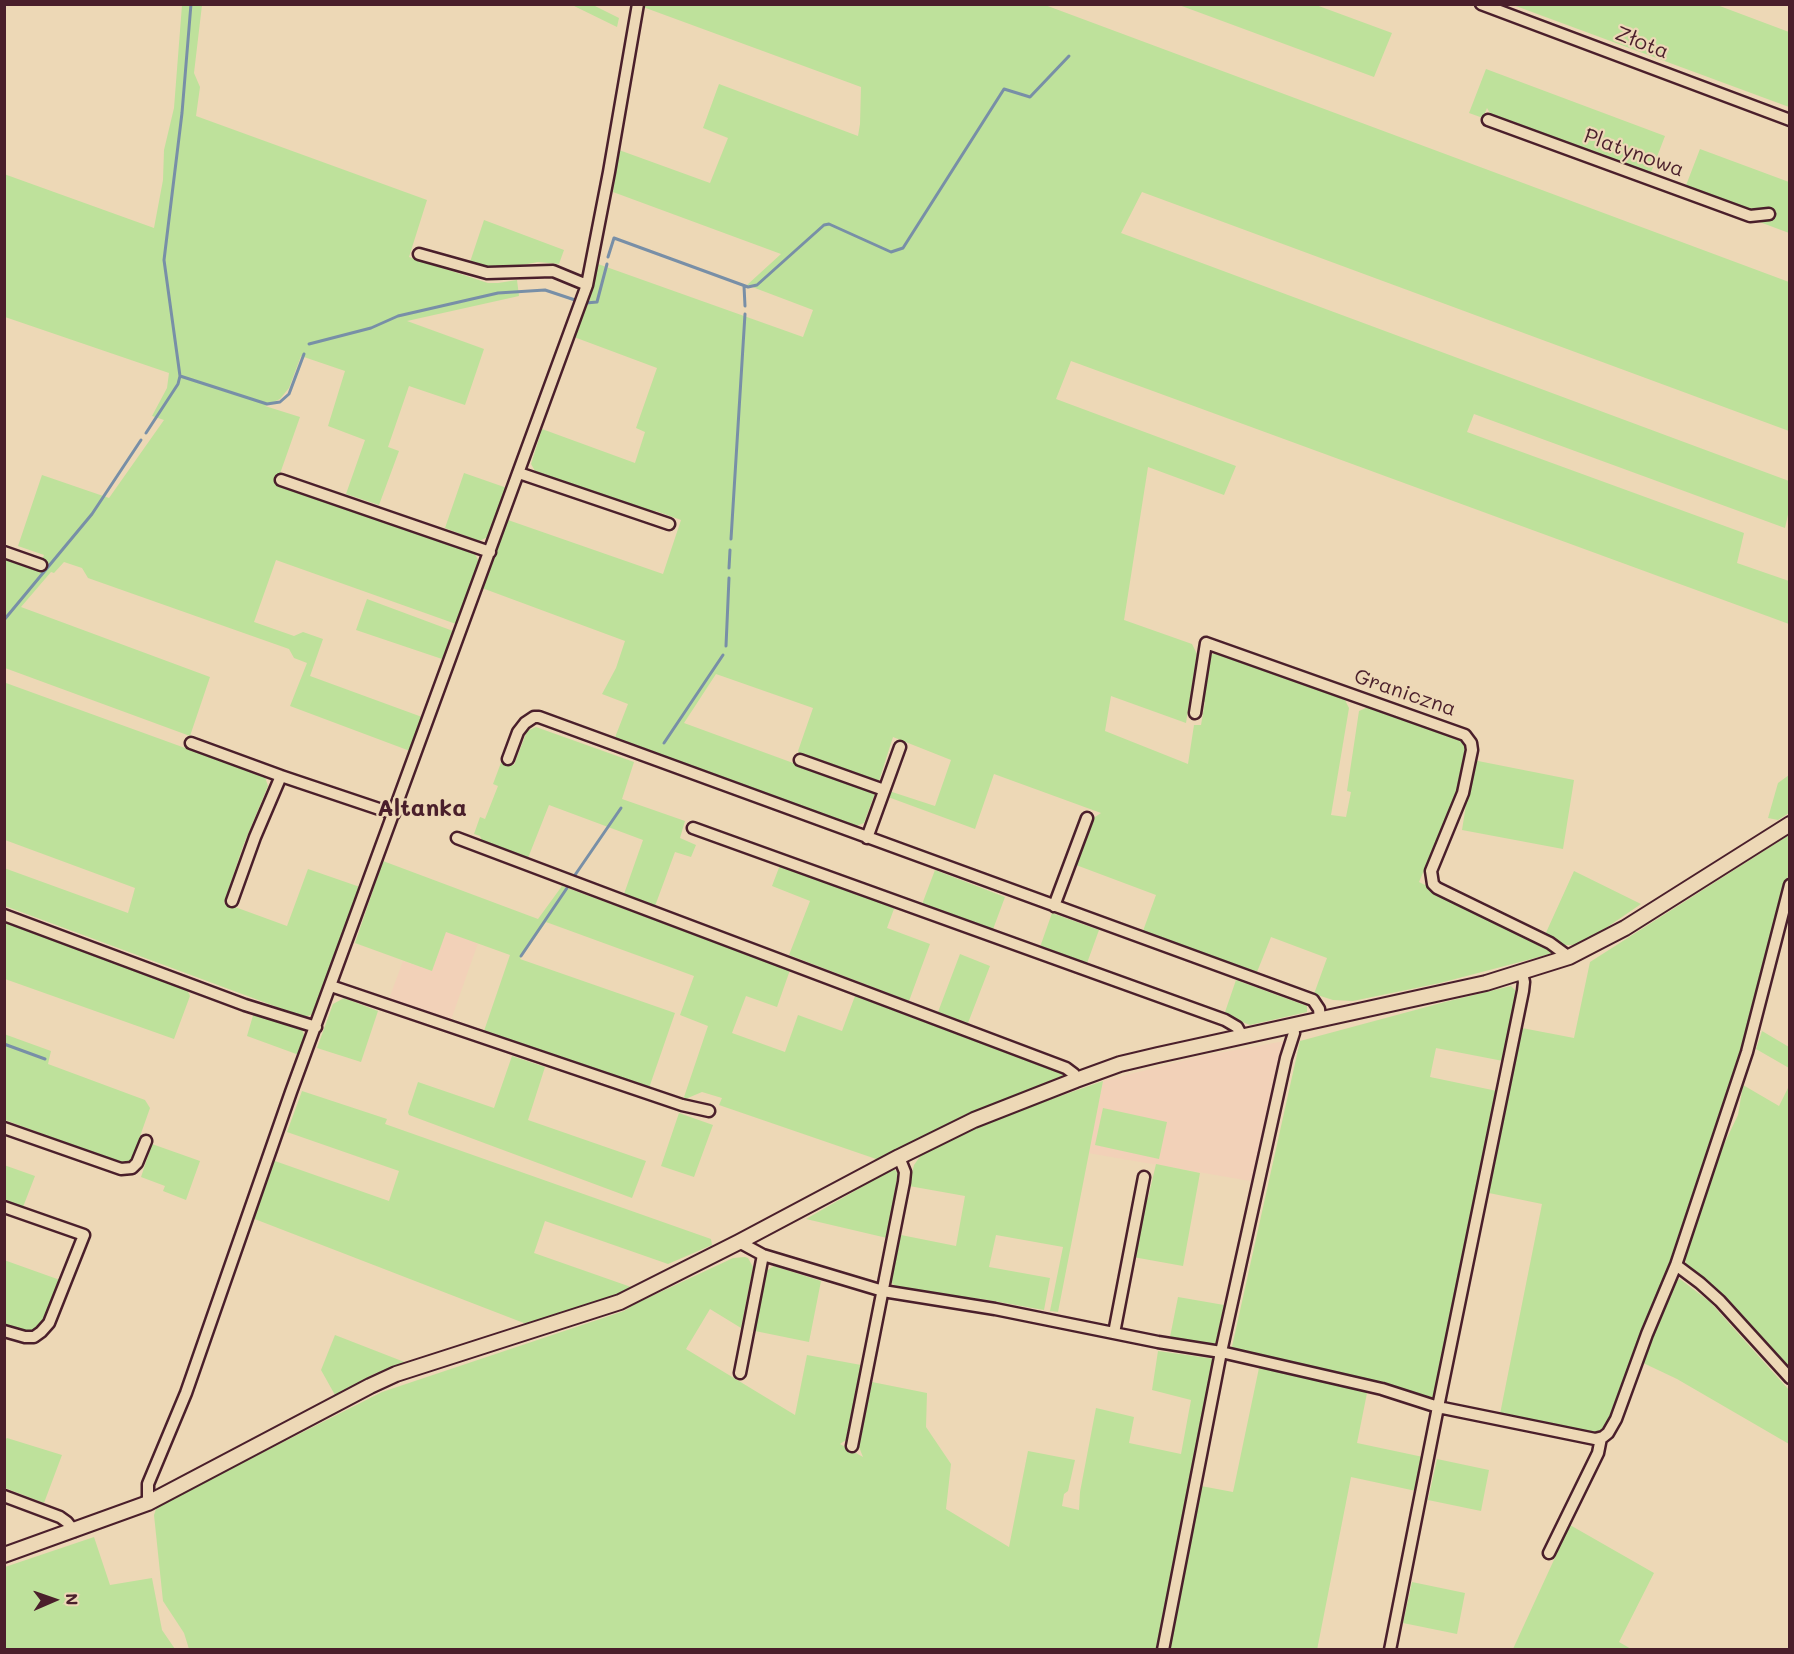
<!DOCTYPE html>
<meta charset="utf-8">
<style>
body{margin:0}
#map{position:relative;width:1794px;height:1654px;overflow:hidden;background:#edd8b6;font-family:Mali,sans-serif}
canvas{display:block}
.frame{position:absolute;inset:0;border:6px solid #4a1f2b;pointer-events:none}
.north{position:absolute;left:24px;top:1570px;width:60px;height:60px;-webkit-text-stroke:4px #edd8b6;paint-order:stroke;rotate:88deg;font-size:16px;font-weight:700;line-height:24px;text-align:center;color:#4a1f2b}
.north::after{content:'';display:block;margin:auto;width:21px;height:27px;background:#4a1f2b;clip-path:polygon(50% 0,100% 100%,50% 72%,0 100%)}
</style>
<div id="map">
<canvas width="1794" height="1654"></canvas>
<div class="frame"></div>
<div class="north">N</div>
</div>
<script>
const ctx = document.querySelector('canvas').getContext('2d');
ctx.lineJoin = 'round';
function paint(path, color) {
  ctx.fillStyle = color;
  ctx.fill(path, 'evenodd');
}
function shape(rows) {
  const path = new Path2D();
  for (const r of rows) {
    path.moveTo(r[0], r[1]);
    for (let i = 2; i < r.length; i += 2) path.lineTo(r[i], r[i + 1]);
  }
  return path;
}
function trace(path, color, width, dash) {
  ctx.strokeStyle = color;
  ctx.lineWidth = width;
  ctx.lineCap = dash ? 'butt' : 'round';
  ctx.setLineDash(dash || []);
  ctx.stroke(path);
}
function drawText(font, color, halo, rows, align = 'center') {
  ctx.font = font + ' Mali,sans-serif';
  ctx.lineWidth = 4.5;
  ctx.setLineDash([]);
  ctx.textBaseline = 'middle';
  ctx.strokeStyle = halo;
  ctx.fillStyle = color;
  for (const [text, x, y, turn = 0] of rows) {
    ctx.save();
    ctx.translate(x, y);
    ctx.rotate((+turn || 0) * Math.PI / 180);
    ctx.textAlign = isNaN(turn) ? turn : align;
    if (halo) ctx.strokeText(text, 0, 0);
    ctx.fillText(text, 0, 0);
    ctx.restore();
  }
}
paint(shape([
 [446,931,478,943,451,1020,389,999,403,961,432,971],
 [1285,1041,1256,1182,1088,1153,1103,1081,1201,1056]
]), '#f2d1b8');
paint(shape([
 [182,5,202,5,194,73,200,87,196,116,427,200,409,257,488,283,498,283,517,280,519,296,407,321,484,349,465,405,409,386,388,447,399,451,379,505,346,494,365,440,328,426,345,371,301,356,289,388,280,399,265,406,300,417,276,485,475,554,479,562,456,624,276,560,254,622,294,636,303,632,323,639,310,676,422,717,410,751,290,706,307,663,294,658,289,649,88,578,82,568,64,562,54,573,51,572,21,607,210,677,190,736,5,668,5,556,41,562,44,555,18,546,42,475,109,498,164,420,152,416,167,388,169,373,5,317,4,174,154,228,163,180,164,150,174,108],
 [572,5,593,5,619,18,617,27],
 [643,5,1045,5,1789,282,1789,431,1142,192,1121,233,1789,481,1789,510,1785,528,1474,414,1467,432,1744,533,1737,563,1789,581,1789,624,1071,361,1056,399,1236,466,1224,495,1148,467,1124,620,1192,644,1197,654,1186,723,1111,696,1105,731,1188,764,1194,725,1201,725,1205,702,1201,701,1207,657,1215,653,1344,698,1349,708,1331,815,1346,817,1351,792,1347,791,1359,711,1368,707,1462,739,1468,750,1464,778,1419,882,1558,952,1440,983,1353,1001,1333,1000,1314,994,1327,958,1271,937,1257,972,1143,931,1156,895,1076,865,1092,819,1101,813,994,774,975,829,888,797,889,791,935,806,951,760,893,737,879,781,873,783,801,757,798,751,813,708,716,674,684,723,875,793,864,823,854,827,614,740,628,704,602,694,616,668,625,641,482,588,508,520,663,574,681,520,656,511,647,513,535,471,531,464,542,429,635,463,645,432,636,428,657,368,574,337,598,264,803,337,813,310,747,285,781,254,613,192,619,150,710,183,728,138,703,128,719,84,858,136,860,124,861,87,643,7],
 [1179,5,1316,5,1392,33,1374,77],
 [1513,5,1717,5,1789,32,1789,107],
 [1486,69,1665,136,1650,175,1491,115,1487,108,1483,118,1469,113],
 [1700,149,1789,182,1789,233,1757,221,1759,209,1751,212,1685,188],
 [484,220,564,250,559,264,538,262,501,269,486,268,470,262],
 [464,473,507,488,488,537,479,541,445,528],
 [367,599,453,631,442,659,356,630],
 [6,683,265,777,268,786,243,846,224,903,287,926,308,869,360,887,314,1014,304,1017,5,906,4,868,128,913,135,888,5,840],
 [536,727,634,762,622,799,685,821,680,838,696,845,691,857,675,852,655,906,624,894,643,840,549,805,528,858,482,841,480,836,474,834,480,817,485,819,498,786,493,784,502,760,514,765,527,731],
 [1473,760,1574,780,1563,849,1462,830],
 [1789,775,1789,813,1778,820,1768,818,1778,783],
 [1789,835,1789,872,1751,1022,1699,1186,1611,1423,1595,1433,1500,1414,1542,1204,1489,1193,1522,1028,1574,1038,1590,962],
 [383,861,538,919,562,886,790,970,777,1007,746,996,732,1033,785,1052,798,1015,842,1031,855,996,1065,1075,962,1116,879,1160,719,1105,722,1098,702,1092,683,1100,708,1026,680,1015,694,976,546,922,520,959,675,1013,649,1088,484,1031,510,955,446,932,432,971,355,943],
 [780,865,895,906,887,928,930,944,909,1001,789,955,810,901,772,886],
 [935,870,1005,897,992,932,921,907],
 [1574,871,1641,904,1584,943,1576,945,1559,945,1544,937],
 [1052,913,1099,930,1086,966,1039,950],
 [4,921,186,987,190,996,174,1039,5,979],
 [960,954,990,966,968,1023,938,1012],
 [1236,980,1307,1006,1307,1012,1250,1025,1224,1015],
 [1511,986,1516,991,1503,1061,1436,1048,1430,1077,1497,1091,1435,1398,1375,1382,1231,1351,1300,1041,1445,1002],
 [344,998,378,1011,361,1062,317,1048,333,1004],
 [254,1012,302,1029,305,1038,299,1055,247,1036],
 [1762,1031,1789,1047,1789,1068,1756,1049],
 [4,1034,51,1051,48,1064,145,1100,150,1108,132,1159,124,1164,5,1120],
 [512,1056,545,1067,528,1120,646,1161,632,1198,409,1115,408,1112,418,1082,494,1108],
 [1103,1081,1058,1312,1050,1311,1063,1247,996,1235,989,1267,1050,1278,1044,1310,982,1299,898,1289,891,1282,901,1235,956,1246,965,1196,909,1186,914,1165,921,1155,978,1125],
 [1743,1085,1779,1106,1789,1086,1789,1369,1719,1291,1687,1268,1684,1255,1714,1165,1738,1115],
 [302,1091,387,1119,385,1124,711,1239,712,1245,668,1264,545,1221,534,1253,631,1287,609,1299,529,1325,252,1218,272,1160,389,1201,399,1171,287,1132],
 [1103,1108,1167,1122,1159,1159,1095,1145],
 [679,1113,713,1125,694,1177,661,1166],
 [152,1144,200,1161,186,1200,163,1191,165,1186,141,1177],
 [1156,1164,1200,1173,1183,1266,1133,1257,1144,1201,1148,1198],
 [4,1165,35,1176,23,1207,5,1200],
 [893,1169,898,1172,887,1238,806,1219],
 [745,1257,748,1258,753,1267,741,1328,710,1309,686,1349,795,1415,807,1355,861,1365,846,1440,840,1444,863,1457,859,1447,872,1382,927,1393,926,1427,951,1464,946,1509,1009,1547,1028,1451,1075,1460,1068,1491,1064,1494,1062,1506,1079,1510,1080,1492,1096,1408,1134,1417,1129,1443,1181,1454,1191,1400,1152,1390,1158,1351,1215,1359,1165,1643,1201,1486,1233,1492,1259,1368,1368,1388,1357,1443,1423,1457,1416,1491,1351,1477,1317,1650,189,1649,184,1633,163,1601,154,1515,157,1506,382,1392,624,1311,635,1304,733,1258],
 [4,1260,60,1280,41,1330,27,1335,5,1326],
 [774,1266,821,1281,809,1342,755,1331,766,1271],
 [1680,1279,1710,1302,1789,1390,1789,1444,1677,1379,1639,1361,1671,1281],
 [1178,1297,1224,1305,1215,1346,1170,1337],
 [335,1335,407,1363,376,1373,335,1395,321,1370],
 [7,1438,62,1455,44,1503,5,1488,4,1441],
 [1437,1459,1489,1470,1481,1511,1428,1500],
 [1570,1525,1654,1573,1619,1642,1631,1649,1513,1649],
 [94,1537,110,1585,152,1578,162,1630,175,1649,5,1649,5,1567],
 [1412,1582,1465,1593,1457,1634,1403,1623]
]), '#bee19b');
trace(shape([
 [191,4,182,113,164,260,180,376,267,404,280,402,289,394,304,354],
 [608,257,614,238,748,287,757,285,824,225,829,224,891,252,903,248,1004,89,1030,97,1069,56],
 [744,286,745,306],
 [586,303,597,302,607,264],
 [309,344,371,328,398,316,498,293,545,290,575,300],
 [146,433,178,384,180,376],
 [731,539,745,314],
 [729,568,730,550],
 [4,620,92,514,141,440],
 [726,646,729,578],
 [664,743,723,655],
 [575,875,621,808],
 [521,956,567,888],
 [4,1044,45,1059]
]), '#788fa7', 3);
const street = shape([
 [1481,4,1790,120],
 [1488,120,1750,216,1769,214],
 [419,254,487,273,553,271,587,285],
 [519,473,669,524],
 [281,480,490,552],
 [4,552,41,565],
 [1195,713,1206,643,1465,735,1471,743,1472,750,1463,793,1431,871,1433,884,1437,888,1550,943,1569,957],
 [191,743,281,776,394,814],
 [508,759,518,732,525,723,534,717,539,717,1313,1000,1319,1009,1320,1019],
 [800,760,884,790],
 [693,828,1225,1020,1237,1027,1242,1036],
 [457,838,1066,1068,1074,1074,1076,1080],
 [867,838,900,747],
 [1790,885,1747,1052,1676,1265,1700,1283,1720,1301,1790,1378],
 [232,901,255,837,281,776],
 [1054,906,1087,818],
 [4,915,245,1005,316,1027],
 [331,986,682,1105,709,1111],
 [4,1128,121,1169,132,1168,137,1163,146,1141],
 [4,1207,84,1235,49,1323,41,1332,34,1337,25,1337,4,1331],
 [739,1242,763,1255,883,1291,995,1309,1158,1342,1221,1352,1382,1389,1438,1407,1595,1439,1603,1437,1608,1433,1616,1419,1647,1334,1676,1265],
 [1114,1333,1144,1177],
 [740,1373,763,1255],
 [852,1446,904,1182,905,1172,899,1157],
 [4,1496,60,1517,67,1522,74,1531],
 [148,1503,148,1484,186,1393,291,1092,587,285,609,172,638,4],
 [1549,1553,1598,1453,1601,1438],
 [1163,1650,1221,1352,1286,1058,1294,1033,1293,1025],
 [1390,1650,1438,1407,1523,991,1524,982,1522,973]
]);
const secondary = shape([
 [4,1555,148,1503,370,1386,396,1374,620,1302,739,1242,899,1157,974,1120,1076,1080,1120,1064,1158,1055,1486,983,1569,957,1625,928,1790,824]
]);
trace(street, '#4a1f2b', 15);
trace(secondary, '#4a1f2b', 18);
trace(street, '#edd8b6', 10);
trace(secondary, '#edd8b6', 14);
drawText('21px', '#4a1f2b', '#edd8b6', [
 ["Złota",1642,43,21],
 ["Platynowa",1634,153,20],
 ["Graniczna",1405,693,19]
]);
drawText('bold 24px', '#4a1f2b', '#edd8b6', [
 ["Altanka",422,809]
]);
</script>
